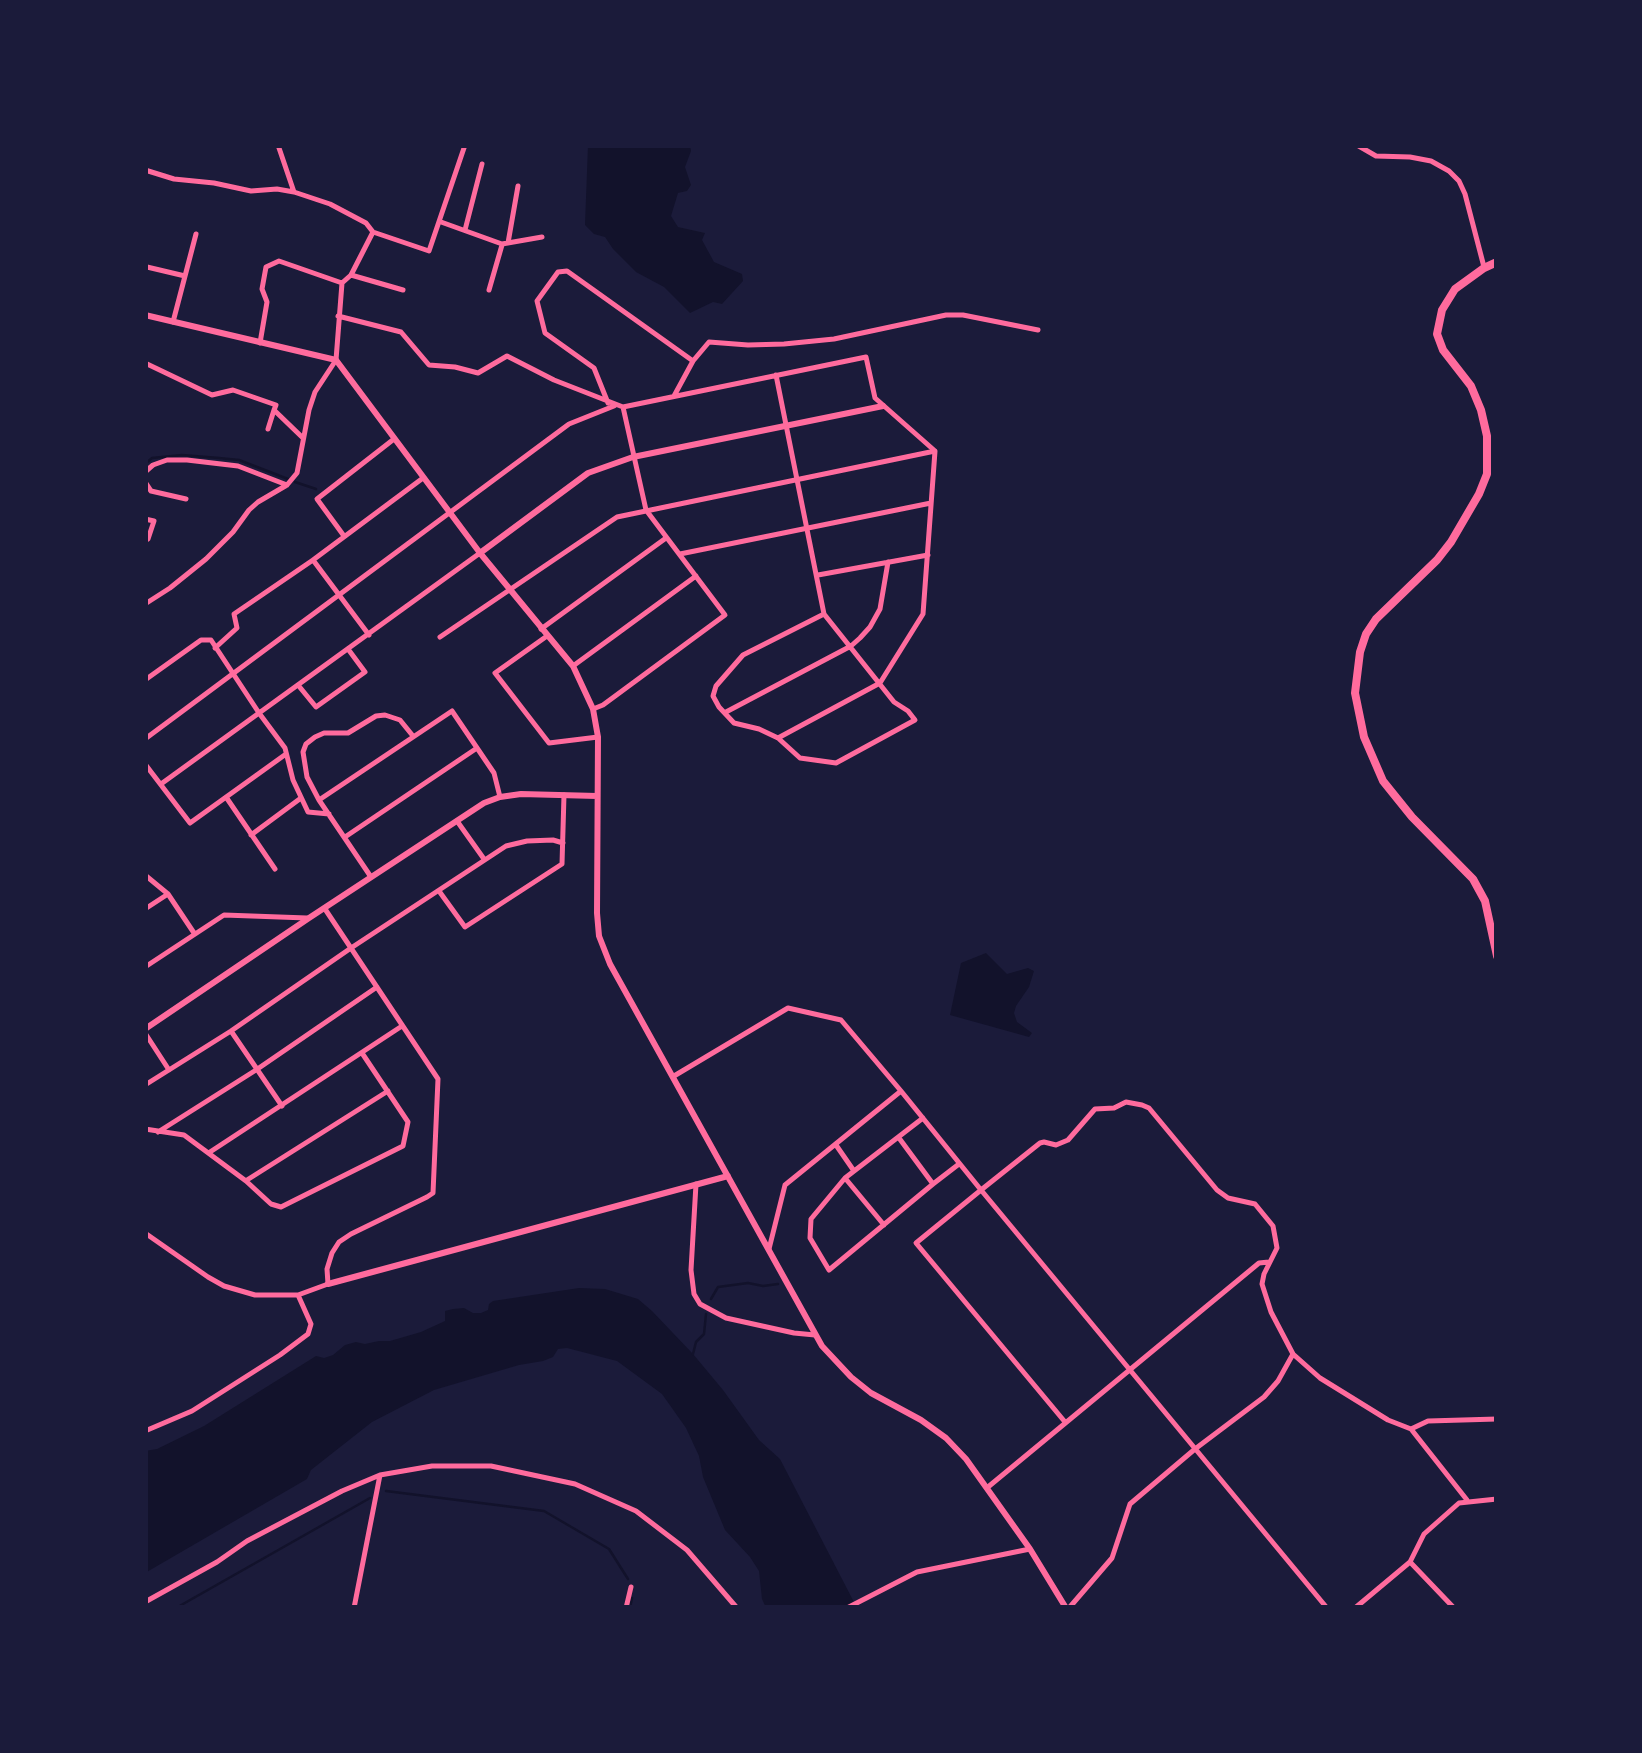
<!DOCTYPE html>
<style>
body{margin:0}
#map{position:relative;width:1642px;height:1753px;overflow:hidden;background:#1b1b3a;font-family:"DejaVu Sans",sans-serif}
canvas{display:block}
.frame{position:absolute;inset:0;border:148px solid #1b1b3a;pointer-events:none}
</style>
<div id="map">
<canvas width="1642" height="1753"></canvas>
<div class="frame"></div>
</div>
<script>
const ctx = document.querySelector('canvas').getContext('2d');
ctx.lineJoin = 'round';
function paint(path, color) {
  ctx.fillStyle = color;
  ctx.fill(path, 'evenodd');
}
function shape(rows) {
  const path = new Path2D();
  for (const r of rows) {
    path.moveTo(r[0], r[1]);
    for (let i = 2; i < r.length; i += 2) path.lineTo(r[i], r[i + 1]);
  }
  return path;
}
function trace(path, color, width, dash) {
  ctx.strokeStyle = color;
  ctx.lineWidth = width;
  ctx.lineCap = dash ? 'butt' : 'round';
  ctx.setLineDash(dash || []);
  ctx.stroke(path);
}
paint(shape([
 [588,145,690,145,691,151,685,167,691,185,687,191,678,193,671,216,678,227,705,233,702,240,714,262,742,274,743,281,722,304,713,302,690,313,664,287,636,272,613,249,605,237,594,234,585,225],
 [986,953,1007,974,1028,968,1034,971,1029,987,1016,1006,1014,1013,1017,1022,1032,1033,1029,1037,950,1015,961,963],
 [579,1288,605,1289,638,1299,652,1311,693,1354,723,1390,759,1440,780,1459,857,1608,766,1608,762,1599,759,1571,750,1557,725,1530,703,1477,699,1456,686,1428,662,1394,617,1361,567,1348,558,1349,553,1357,543,1361,519,1365,434,1390,372,1422,311,1470,307,1479,145,1573,145,1451,157,1449,204,1426,316,1356,324,1358,333,1355,345,1345,356,1342,365,1344,379,1341,390,1341,421,1332,445,1321,445,1311,453,1309,464,1308,473,1313,481,1313,488,1310,489,1304,493,1301]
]), '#12122b');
trace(shape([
 [145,464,152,458,182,455,219,458,239,460,288,479],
 [295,482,316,489],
 [711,1299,718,1287,748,1283,763,1286,778,1284],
 [693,1354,696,1342,704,1334,706,1314],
 [386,1491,544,1511,609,1549,628,1579],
 [176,1608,370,1498],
 [630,1608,632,1598]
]), '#12122b', 2.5);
trace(shape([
 [278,145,294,192,330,204,366,223,373,232,429,251,465,145],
 [1357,145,1376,156,1410,157,1431,161,1449,171,1459,181,1465,194,1484,267],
 [145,170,174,179,214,183,251,191,277,189,294,192],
 [441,222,502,244,542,237],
 [465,230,482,164],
 [508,243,518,186],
 [147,267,185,276],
 [351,275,403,290],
 [489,290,502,245],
 [338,316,401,332,429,365,455,367,478,373,507,356,554,380,623,407,866,357,875,398,935,451,923,614,880,683,778,738],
 [173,322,196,234],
 [260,343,267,302,262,289,266,267,279,261,342,283],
 [693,361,709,342,748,345,784,344,834,339,946,315,963,315,1038,330],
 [145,363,212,395,233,390,276,405,274,410,303,438],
 [776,375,824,614,894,702,908,711,915,720,836,763,800,758,778,738,759,729,734,723,719,707,713,696,716,686,743,655,824,614],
 [608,403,594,368,545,333,537,301,558,272,567,271,693,361,674,396],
 [268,429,274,410],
 [145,472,153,465,167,460,187,460,238,466,287,485],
 [145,482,151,491,186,499],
 [145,519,154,521,148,539,145,541],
 [344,536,317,499,394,439],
 [680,554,931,503],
 [313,560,369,635],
 [818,575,928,555],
 [145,604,170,588,206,559,233,532,249,510,258,502,287,485,297,473,309,410,315,392,336,360,342,283,351,275,373,232],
 [541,629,666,538],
 [547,636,495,673,549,743,598,737],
 [440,637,617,517,935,451],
 [215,648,237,628,234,614,313,560,423,478],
 [573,666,696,576],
 [145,680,201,640,211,640,259,713,285,748,293,780,308,812,329,814],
 [298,685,316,707,365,672,348,649],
 [593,709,603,705,725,615,646,510,623,407],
 [726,712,851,646,860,638,870,627,880,609,888,562],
 [145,739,569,424,614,406],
 [145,764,190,823,286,754],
 [161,784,480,553],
 [226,797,275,869],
 [319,800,452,711,494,773,500,797],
 [457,821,484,859],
 [251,835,301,798],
 [345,837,477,748],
 [145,875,168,894,194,933],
 [371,877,319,800,307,777,303,752,306,744,315,737,324,733,348,733,376,716,385,715,400,720,413,736],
 [439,891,465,927,562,864,564,795],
 [145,909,168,894],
 [145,967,224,915,307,918],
 [231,1031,282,1106],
 [145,1033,169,1070],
 [674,1076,788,1008,841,1020,901,1091],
 [145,1085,231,1031,351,948,506,846,527,841,553,840,563,843],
 [923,1118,845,1178,811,1219,810,1238,829,1270,933,1184,959,1164],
 [145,1129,184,1135,246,1181,271,1204,281,1207,403,1146,408,1122,362,1053],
 [158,1132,256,1070,377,987],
 [899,1138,933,1184],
 [836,1145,854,1171],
 [210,1152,402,1026],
 [845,1178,884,1225],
 [247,1180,388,1091],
 [696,1184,691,1270,694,1294,700,1304,726,1318,794,1333,815,1335],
 [145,1233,208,1277,224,1286,255,1295,298,1295,328,1284,327,1269,332,1253,339,1242,351,1234,427,1197,433,1193,438,1079,325,909],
 [769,1249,785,1185,901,1091,981,1190,1040,1143,1044,1142,1056,1145,1068,1140,1095,1109,1114,1108,1126,1102,1142,1105,1149,1108,1217,1190,1228,1198,1255,1204,1273,1226,1277,1248,1264,1274,1262,1284,1271,1312,1293,1354,1320,1378,1388,1420,1411,1429,1467,1500],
 [1065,1422,916,1243,981,1190,1327,1608],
 [1411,1429,1428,1421,1497,1419],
 [145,1431,192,1411,280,1355,308,1334,311,1324,298,1295],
 [988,1487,1259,1263,1269,1262],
 [1411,1563,1454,1608],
 [145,1602,217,1562,247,1541,342,1491,380,1475,432,1466,491,1466,575,1484,636,1511,687,1550,737,1608],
 [354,1608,380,1475],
 [626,1608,631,1587],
 [847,1608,917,1572,1030,1549],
 [1069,1608,1112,1558,1130,1504,1195,1449,1264,1397,1278,1381,1293,1354],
 [1355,1608,1410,1562,1424,1534,1459,1503,1497,1499]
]), '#ff6b9d', 5);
trace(shape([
 [145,315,336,360,480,553,573,666,593,709,598,737,597,913,599,936,610,964,822,1346,851,1377,871,1393,921,1420,946,1438,966,1459,1030,1549,1066,1608],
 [480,553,588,473,633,457,883,406],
 [145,1029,309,918,484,803,500,797,521,794,597,796],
 [328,1284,728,1176]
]), '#ff6b9d', 6);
trace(shape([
 [1497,262,1484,268,1455,289,1442,310,1437,334,1443,350,1471,386,1481,410,1487,436,1487,474,1479,494,1451,542,1437,560,1376,619,1366,634,1360,652,1355,693,1364,737,1383,781,1412,817,1473,879,1485,901,1497,956]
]), '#ff6b9d', 8);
</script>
